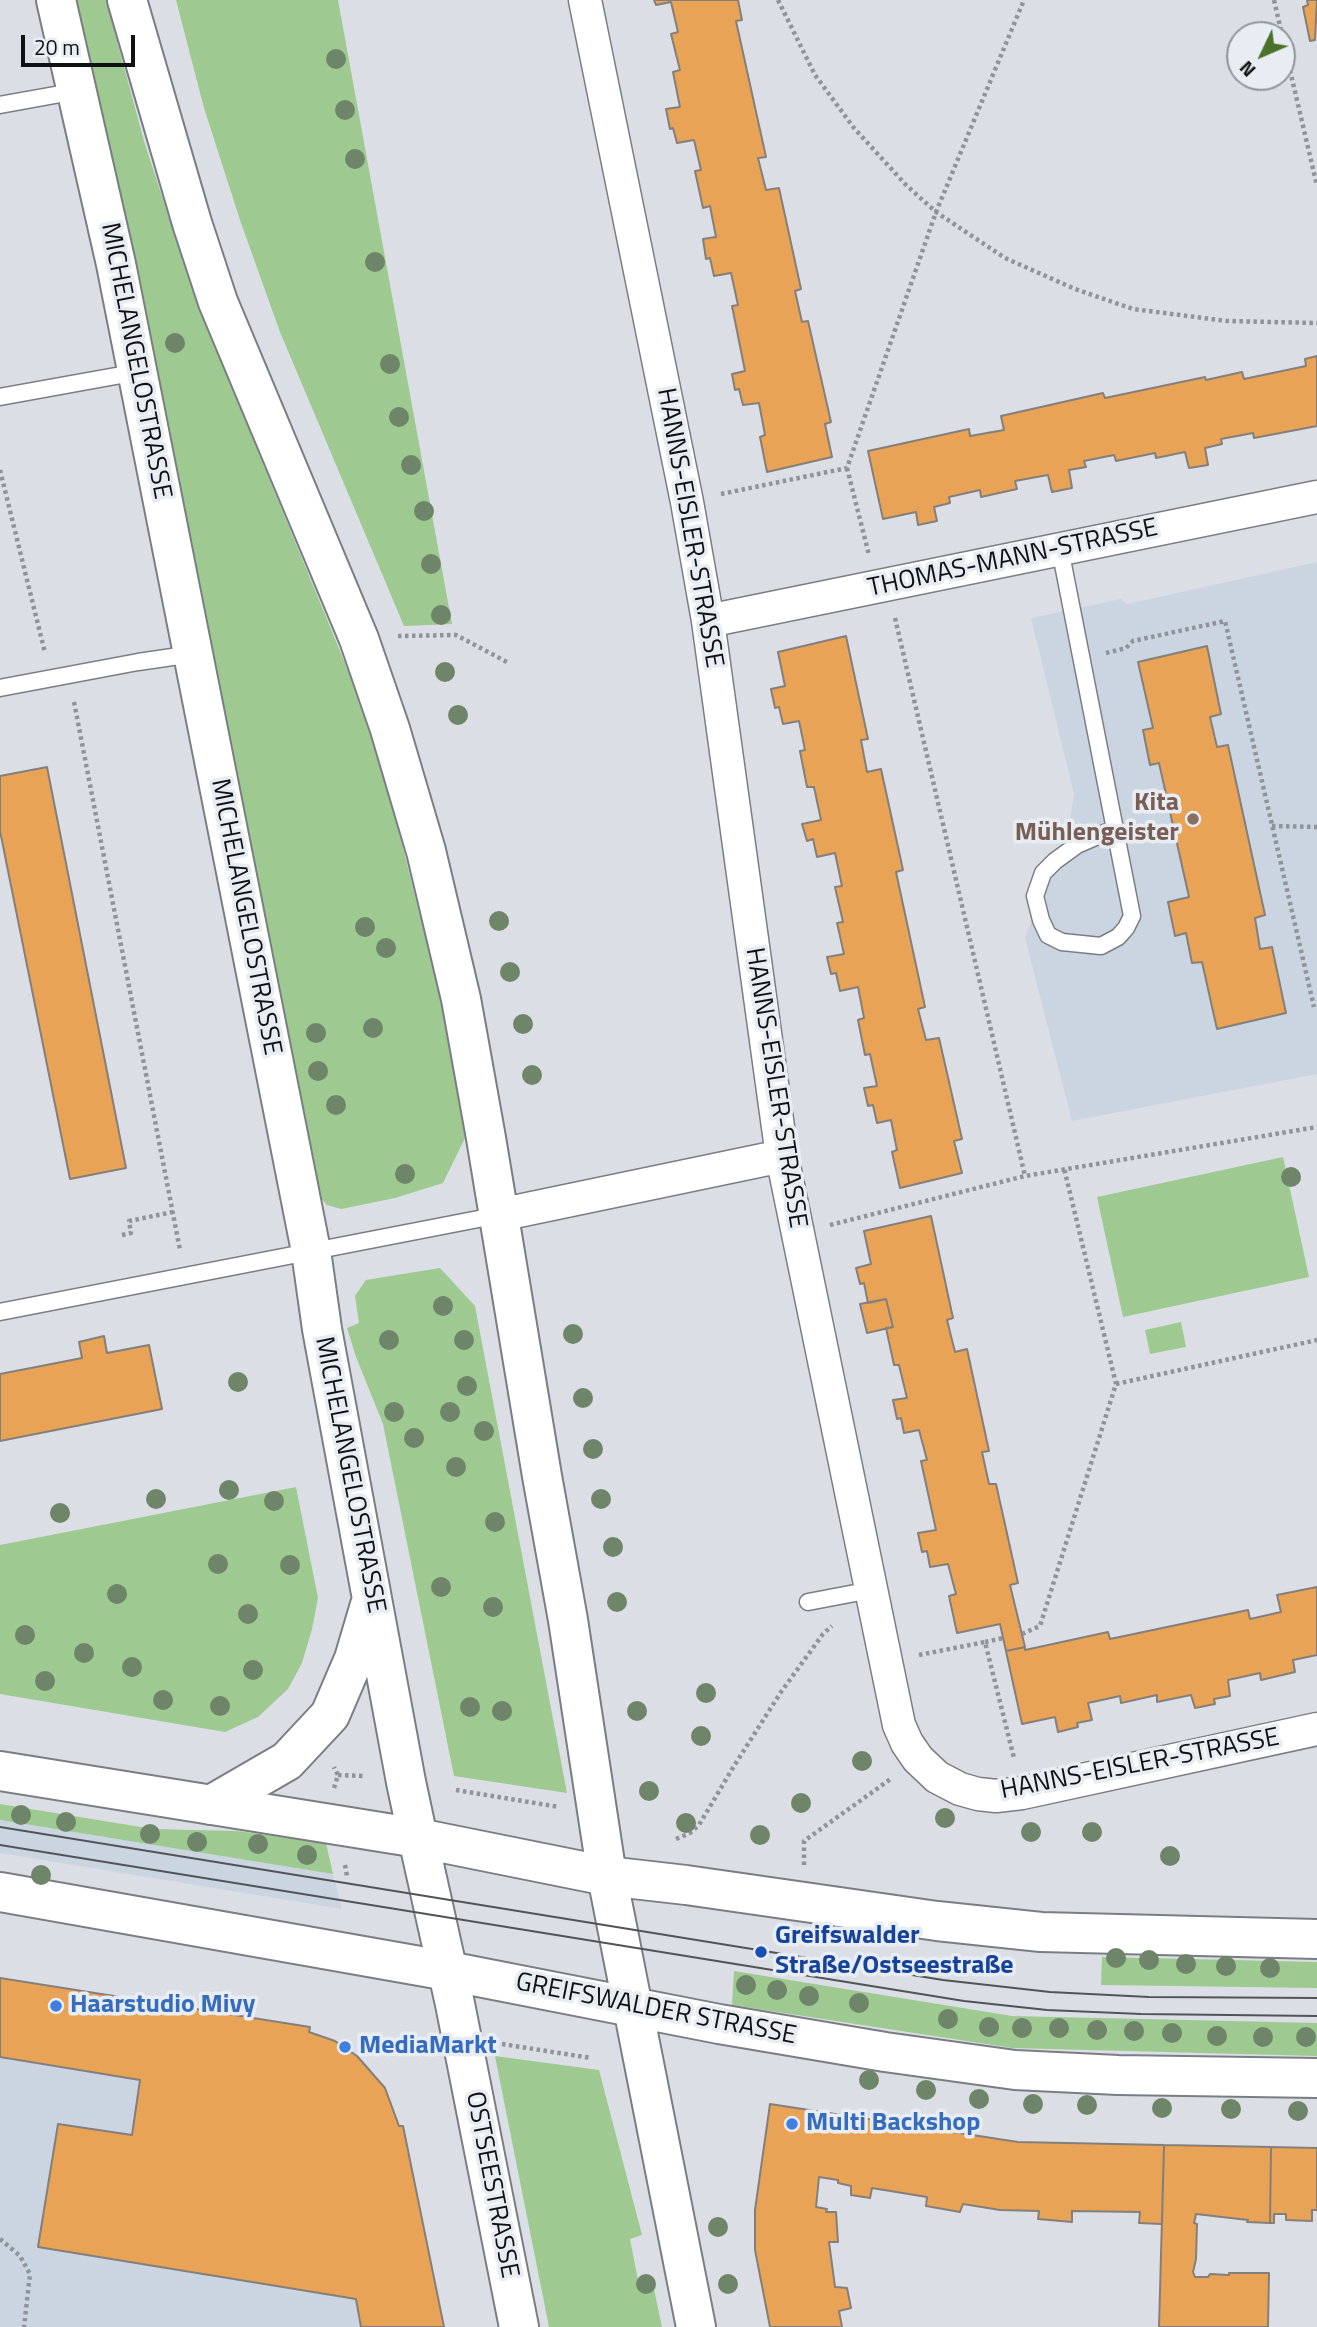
<!DOCTYPE html>
<meta charset="utf-8">
<style>
body{margin:0}
#map{position:relative;width:1317px;height:2327px;overflow:hidden;background:#dbdfe5;font-family:"Titillium Web",sans-serif}
canvas{display:block}
.north{position:absolute;left:1226px;top:21px;width:70px;height:70px;box-sizing:border-box;background:#e8edf3;border:2px solid #929599;border-radius:50%;rotate:226deg;font-size:19px;font-weight:700;line-height:28px;text-align:center;color:#101113}
.north::after{content:'';display:block;margin:auto;width:24px;height:32px;background:#4b702a;clip-path:polygon(50% 0,100% 100%,50% 72%,0 100%)}
.scale{position:absolute;left:21px;top:35px;width:114px;height:32px;box-sizing:border-box;border:4px solid #101113;border-top:0;padding-left:9px;font-size:21px;line-height:24px;white-space:nowrap;color:#101113;-webkit-text-stroke:5px #e8edf3;paint-order:stroke}
</style>
<div id="map">
<canvas width="1317" height="2327"></canvas>
<div class="north">N</div>
<div class="scale">20 m</div>
</div>
<script>
const ctx = document.querySelector('canvas').getContext('2d');
ctx.lineJoin = 'round';
function paint(path, color) {
  ctx.fillStyle = color;
  ctx.fill(path, 'evenodd');
}
function shape(rows) {
  const path = new Path2D();
  for (const r of rows) {
    path.moveTo(r[0], r[1]);
    for (let i = 2; i < r.length; i += 2) path.lineTo(r[i], r[i + 1]);
  }
  return path;
}
function trace(path, color, width, dash) {
  ctx.strokeStyle = color;
  ctx.lineWidth = width;
  ctx.lineCap = dash ? 'butt' : 'round';
  ctx.setLineDash(dash || []);
  ctx.stroke(path);
}
function drawText(font, color, halo, rows, align = 'center') {
  ctx.font = font + ' "Titillium Web",sans-serif';
  ctx.lineWidth = 7;
  ctx.setLineDash([]);
  ctx.textBaseline = 'middle';
  ctx.strokeStyle = halo;
  ctx.fillStyle = color;
  for (const [text, x, y, turn = 0] of rows) {
    ctx.save();
    ctx.translate(x, y);
    ctx.rotate((+turn || 0) * Math.PI / 180);
    ctx.textAlign = isNaN(turn) ? turn : align;
    if (halo) ctx.strokeText(text, 0, 0);
    ctx.fillText(text, 0, 0);
    ctx.restore();
  }
}
paint(shape([
 [1317,562,1317,1074,1072,1121,1025,938,1041,896,1066,845,1074,794,1031,618,1121,599,1127,604],
 [0,1820,333,1874,342,1909,0,1853],
 [0,1978,310,2027,309,2032,335,2041,357,2056,385,2088,399,2126,403,2126,444,2327,0,2327]
]), '#cbd5e1');
paint(shape([
 [74,0,106,0,144,141,195,298,349,673,378,758,402,844,439,991,465,1138,443,1183,395,1198,341,1209,327,1205,320,1197,131,252,97,92],
 [176,0,338,0,452,624,404,626,280,332,241,223,204,108],
 [1283,1157,1309,1277,1123,1317,1097,1197],
 [440,1268,475,1306,567,1793,454,1776,383,1424,356,1357,347,1328,359,1323,355,1296,366,1280],
 [1181,1322,1186,1347,1150,1354,1145,1330],
 [296,1487,318,1598,312,1629,302,1663,288,1689,258,1717,225,1732,0,1694,0,1545],
 [0,1804,153,1829,237,1831,326,1843,333,1874,0,1820],
 [1102,1957,1317,1962,1317,1988,1101,1985],
 [734,1971,1012,2016,1317,2023,1317,2056,1012,2048,732,2005],
 [495,2056,599,2070,642,2235,630,2239,640,2290,654,2289,662,2327,549,2327]
]), '#9ec990');
const building = shape([
 [654,0,738,0,742,20,736,21,766,157,758,158,766,190,779,188,801,289,795,291,802,322,808,321,831,422,825,424,832,457,767,472,760,437,765,435,759,403,743,405,739,389,735,390,732,374,745,371,732,306,738,305,731,273,714,276,710,258,706,259,703,239,716,237,710,206,703,208,695,171,701,170,694,140,677,143,673,128,670,129,666,109,680,107,673,72,680,70,671,34,678,32,671,2,656,5,654,0],
 [1307,0,1317,0,1315,40,1310,41,1303,7,1308,5,1307,0],
 [1317,356,1317,426,1254,438,1253,433,1221,439,1222,444,1205,448,1208,465,1189,468,1185,452,1156,458,1155,453,1116,461,1114,455,1084,461,1086,467,1069,470,1072,488,1052,492,1048,475,1015,481,1017,489,981,497,980,490,949,497,950,503,934,507,937,521,918,525,916,512,883,519,868,451,969,429,970,436,1004,430,1001,416,1103,393,1105,398,1205,377,1206,380,1242,372,1244,379,1306,366,1305,359,1317,356],
 [846,636,868,739,861,740,867,772,881,769,903,870,896,872,925,1007,918,1009,926,1040,939,1038,962,1139,954,1141,962,1173,900,1188,892,1152,897,1150,891,1120,877,1123,873,1105,868,1106,864,1088,877,1086,870,1054,865,1055,858,1020,864,1018,858,987,840,991,836,973,831,974,827,957,844,954,837,923,843,922,835,887,842,886,835,853,817,857,813,839,807,841,802,824,821,820,814,787,807,787,800,751,805,750,799,721,783,724,779,707,775,708,771,689,785,686,778,652,846,636],
 [1207,646,1221,714,1210,717,1217,747,1228,745,1265,915,1255,918,1260,949,1272,947,1286,1013,1217,1029,1202,962,1192,963,1186,933,1175,936,1168,902,1189,897,1159,763,1150,765,1143,730,1153,728,1138,662,1207,646],
 [47,767,126,1168,70,1179,0,831,0,776,47,767],
 [931,1216,953,1318,947,1320,955,1352,967,1349,989,1451,982,1452,989,1484,996,1484,1018,1583,1010,1585,1025,1647,1006,1651,1000,1624,957,1633,949,1596,956,1594,948,1564,930,1567,927,1551,922,1552,918,1533,936,1530,921,1461,927,1460,919,1430,904,1433,901,1418,897,1419,893,1400,907,1398,899,1365,894,1365,886,1328,893,1327,886,1299,868,1303,864,1283,860,1284,856,1268,871,1264,864,1231,931,1216],
 [886,1299,893,1327,867,1333,860,1304,886,1299],
 [104,1336,107,1353,149,1345,162,1409,0,1441,0,1374,82,1358,79,1342,104,1336],
 [1317,1587,1317,1655,1293,1660,1295,1672,1261,1680,1260,1673,1228,1680,1230,1696,1214,1699,1215,1704,1195,1708,1191,1695,1157,1702,1157,1695,1121,1703,1120,1696,1088,1703,1092,1720,1077,1723,1078,1727,1058,1732,1055,1717,1022,1724,1006,1651,1025,1647,1025,1650,1108,1632,1110,1639,1248,1610,1250,1619,1281,1612,1277,1595,1317,1587],
 [0,1978,310,2027,309,2032,335,2041,357,2056,385,2088,399,2126,403,2126,444,2327,361,2327,356,2299,38,2247,58,2124,132,2135,140,2080,0,2057,0,1978],
 [770,2104,1018,2142,1164,2145,1162,2224,1139,2223,1140,2212,1072,2211,1072,2222,1038,2219,1039,2211,1000,2210,963,2204,960,2212,926,2206,927,2197,872,2188,870,2198,851,2195,851,2186,838,2183,838,2180,819,2177,816,2207,827,2209,826,2212,836,2212,838,2242,829,2242,835,2287,847,2288,851,2308,839,2311,842,2327,770,2327,755,2250,755,2210,770,2104],
 [1164,2145,1271,2147,1270,2223,1247,2222,1248,2220,1196,2214,1194,2223,1197,2224,1196,2259,1193,2272,1195,2277,1208,2277,1210,2274,1229,2275,1229,2273,1269,2273,1268,2327,1159,2327,1164,2145],
 [1271,2147,1317,2148,1317,2210,1312,2210,1312,2221,1286,2220,1286,2214,1274,2214,1274,2223,1270,2223,1271,2147]
]);
paint(building, '#e9a356');
trace(building, '#847f7a', 2);
const service = shape([
 [0,105,77,91],
 [0,397,138,372],
 [1060,549,1132,916,1126,928,1118,937,1101,946,1062,942,1048,935,1041,920,1035,896,1043,873,1055,861,1077,845,1114,829],
 [0,688,138,662,193,654],
 [0,1312,499,1215],
 [808,1602,871,1590]
]);
const minor = shape([
 [585,0,687,502,708,621,782,1156,899,1725,907,1743,918,1759,937,1777,960,1789,978,1794,996,1796,1022,1793,1317,1729],
 [708,621,1317,497],
 [499,1215,782,1156]
]);
const secondary = shape([
 [56,0,116,264,311,1251,322,1329,406,1782,418,1838],
 [127,0,192,223,218,302,359,639,390,729,426,851,461,999,486,1138,542,1476,568,1620,607,1876],
 [211,1805,287,1761,330,1715,354,1659,370,1605]
]);
const primary = shape([
 [0,1771,418,1838,607,1876,686,1885,937,1921,1041,1932,1317,1939],
 [418,1838,455,2004,519,2327],
 [607,1876,696,2327],
 [0,1892,448,1971,719,2024,885,2052,1015,2070,1118,2075,1317,2078]
]);
trace(service, '#7a7e84', 19);
trace(minor, '#7a7e84', 35);
trace(secondary, '#7a7e84', 42);
trace(primary, '#7a7e84', 42);
trace(shape([
 [778,0,815,75,854,128,906,185,936,212,1005,258,1075,289,1133,309,1227,321,1317,323],
 [1274,0,1282,35],
 [1282,36,1317,186],
 [847,468,869,555],
 [0,470,45,653],
 [721,494,847,468,936,212,1024,0],
 [895,618,1025,1176],
 [398,636,456,635,507,662],
 [1106,653,1126,648,1133,641,1225,621,1314,1007],
 [74,702,180,1250],
 [1272,826,1317,827],
 [830,1225,1025,1176,1317,1127],
 [122,1235,131,1233,129,1221,173,1212],
 [1116,1384,1317,1340],
 [1022,1634,1040,1626,1116,1384,1064,1168],
 [985,1642,1003,1638],
 [919,1655,985,1642,1014,1758],
 [338,1775,365,1776],
 [334,1788,338,1775,334,1767],
 [456,1790,559,1807],
 [676,1839,690,1833,699,1825,734,1766,781,1692,823,1634,832,1626],
 [345,1865,347,1876],
 [804,1865,804,1841,892,1778],
 [502,2044,591,2058],
 [0,2239,20,2256,30,2274,24,2327]
]), '#909397', 4.5, [3.5, 3.5]);
trace(service, '#fff', 16);
trace(minor, '#fff', 32);
trace(secondary, '#fff', 38);
trace(primary, '#fff', 38);
trace(shape([
 [0,1827,943,1980,1050,1992,1149,1997,1317,1998],
 [0,1845,964,2001,1047,2010,1141,2014,1317,2016]
]), '#515357', 2);
ctx.fillStyle = '#6e8569';
for (const [x, y] of [
 [336,59],
 [345,110],
 [355,159],
 [375,262],
 [175,343],
 [390,364],
 [399,417],
 [411,465],
 [424,511],
 [431,564],
 [441,615],
 [445,672],
 [458,715],
 [499,921],
 [365,927],
 [386,948],
 [510,972],
 [523,1024],
 [373,1028],
 [316,1033],
 [318,1071],
 [532,1075],
 [336,1105],
 [405,1174],
 [1291,1177],
 [443,1306],
 [573,1334],
 [389,1340],
 [464,1340],
 [238,1382],
 [467,1386],
 [583,1398],
 [394,1412],
 [450,1412],
 [484,1431],
 [414,1438],
 [593,1449],
 [456,1467],
 [229,1490],
 [156,1499],
 [601,1499],
 [274,1501],
 [60,1513],
 [495,1522],
 [613,1547],
 [218,1564],
 [290,1565],
 [441,1587],
 [117,1594],
 [617,1602],
 [493,1607],
 [248,1614],
 [25,1635],
 [84,1653],
 [132,1667],
 [253,1670],
 [45,1681],
 [706,1693],
 [163,1700],
 [220,1706],
 [470,1707],
 [502,1711],
 [637,1711],
 [701,1736],
 [862,1761],
 [649,1791],
 [801,1803],
 [21,1815],
 [945,1818],
 [66,1822],
 [686,1823],
 [1031,1832],
 [1092,1832],
 [150,1834],
 [760,1835],
 [197,1842],
 [258,1844],
 [307,1855],
 [1170,1856],
 [41,1875],
 [1116,1958],
 [1149,1960],
 [1186,1964],
 [1226,1966],
 [1270,1968],
 [746,1985],
 [777,1990],
 [809,1996],
 [859,2003],
 [948,2019],
 [989,2027],
 [1022,2028],
 [1059,2028],
 [1097,2030],
 [1134,2031],
 [1172,2033],
 [1217,2036],
 [1263,2037],
 [1306,2037],
 [869,2080],
 [926,2090],
 [979,2099],
 [1033,2104],
 [1087,2105],
 [1162,2108],
 [1231,2109],
 [1298,2111],
 [718,2227],
 [646,2284],
 [728,2284]
]) {
  ctx.beginPath();
  ctx.arc(x, y, 10, 0, 2 * Math.PI);
  ctx.fill();
}
for (const [x, y, r, color] of [
 [1193,819,7,"#8d6e63"],
 [761,1952,7,"#1a4fb4"],
 [56,2006,7,"#3f7fe0"],
 [345,2047,7,"#3f7fe0"],
 [792,2124,7,"#3f7fe0"]
]) {
  const dot = new Path2D();
  dot.arc(x, y, r, 0, 2 * Math.PI);
  ctx.fillStyle = color;
  ctx.fill(dot);
  trace(dot, '#e8edf3', 2.5);
}
drawText('26px', '#101113', '#e8edf3', [
 ["MICHELANGELOSTRASSE",135,361,79],
 ["HANNS-EISLER-STRASSE",689,528,80],
 ["THOMAS-MANN-STRASSE",1013,559,-12],
 ["MICHELANGELOSTRASSE",245,917,79],
 ["HANNS-EISLER-STRASSE",775,1088,81],
 ["MICHELANGELOSTRASSE",349,1475,79],
 ["HANNS-EISLER-STRASSE",1140,1765,-11],
 ["GREIFSWALDER STRASSE",656,2010,11],
 ["OSTSEESTRASSE",491,2185,79]
]);
drawText('bold 26px', '#785e54', '#e8edf3', [
 ["Kita",1179,804],
 ["Mühlengeister",1179,834]
], 'right');
drawText('bold 26px', '#164399', '#e8edf3', [
 ["Greifswalder",775,1937],
 ["Straße/Ostseestraße",775,1967]
], 'left');
drawText('bold 26px', '#366cbe', '#e8edf3', [
 ["Haarstudio Mivy",70,2006],
 ["MediaMarkt",359,2047],
 ["Multi Backshop",806,2124]
], 'left');
</script>
